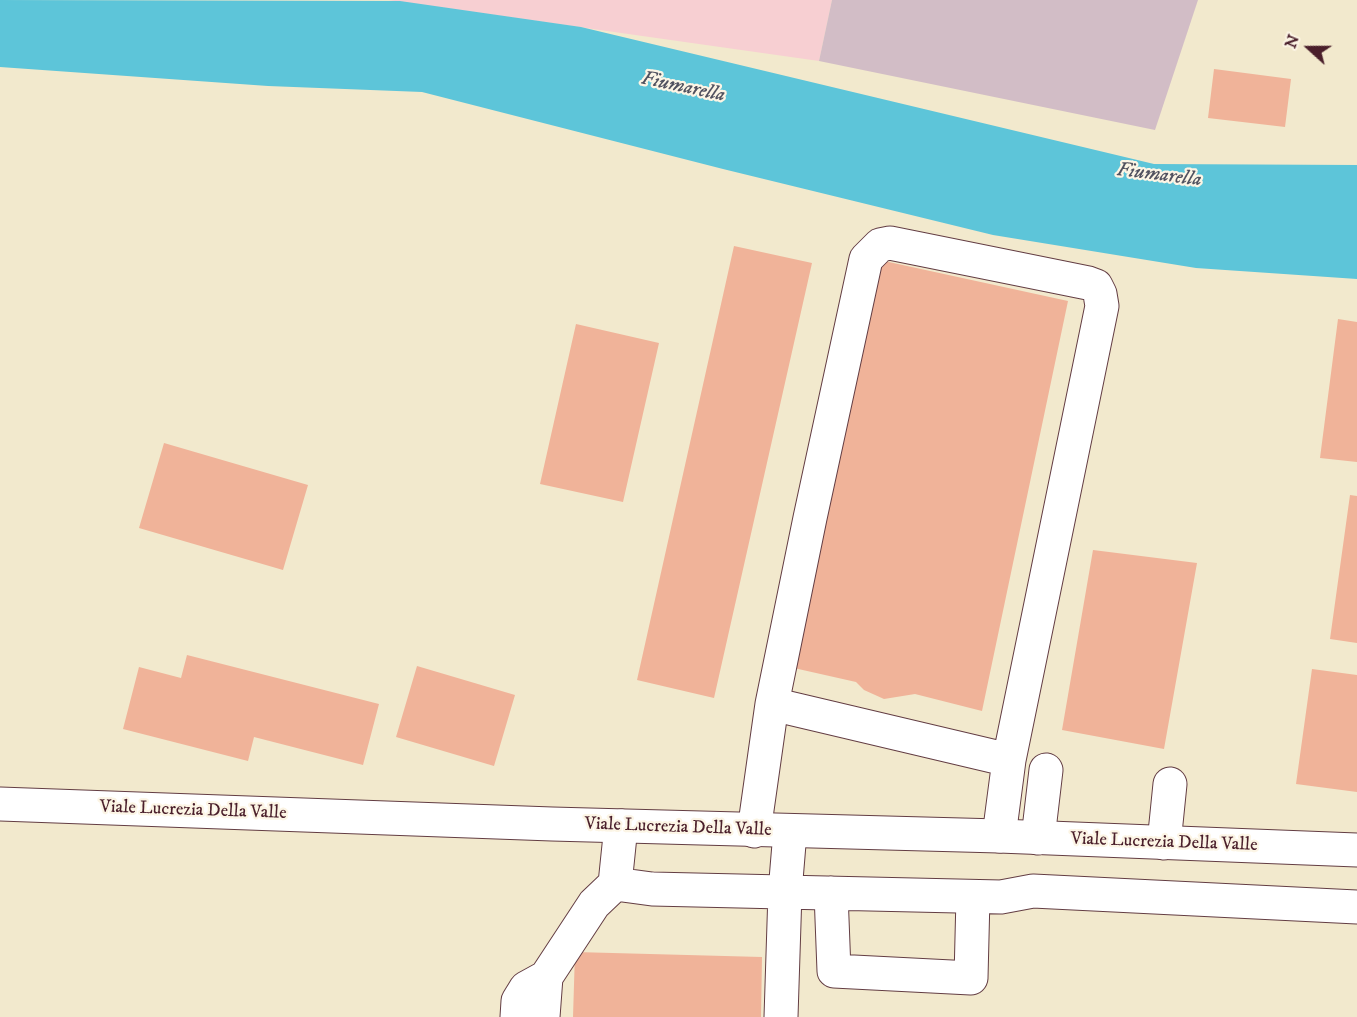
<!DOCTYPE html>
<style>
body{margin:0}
#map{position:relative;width:1357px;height:1017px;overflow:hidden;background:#f2e9cd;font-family:"IM FELL DW Pica",serif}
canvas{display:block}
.north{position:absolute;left:1279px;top:18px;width:60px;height:60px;-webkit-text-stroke:4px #fcf5e5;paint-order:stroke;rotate:291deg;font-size:16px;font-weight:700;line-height:24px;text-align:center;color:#4a1f2b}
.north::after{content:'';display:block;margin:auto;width:21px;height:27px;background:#4a1f2b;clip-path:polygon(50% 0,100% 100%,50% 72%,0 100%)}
</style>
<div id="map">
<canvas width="1357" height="1017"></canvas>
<div class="north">N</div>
</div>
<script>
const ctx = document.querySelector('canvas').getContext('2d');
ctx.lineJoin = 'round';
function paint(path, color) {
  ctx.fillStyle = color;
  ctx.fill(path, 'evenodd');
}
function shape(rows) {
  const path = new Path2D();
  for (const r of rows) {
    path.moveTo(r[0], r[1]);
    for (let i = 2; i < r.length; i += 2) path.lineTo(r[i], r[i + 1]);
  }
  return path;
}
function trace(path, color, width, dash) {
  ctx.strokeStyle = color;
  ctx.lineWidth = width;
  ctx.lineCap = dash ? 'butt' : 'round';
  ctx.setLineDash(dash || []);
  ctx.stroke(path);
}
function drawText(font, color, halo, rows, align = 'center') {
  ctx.font = font + ' "IM FELL DW Pica",serif';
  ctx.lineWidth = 4.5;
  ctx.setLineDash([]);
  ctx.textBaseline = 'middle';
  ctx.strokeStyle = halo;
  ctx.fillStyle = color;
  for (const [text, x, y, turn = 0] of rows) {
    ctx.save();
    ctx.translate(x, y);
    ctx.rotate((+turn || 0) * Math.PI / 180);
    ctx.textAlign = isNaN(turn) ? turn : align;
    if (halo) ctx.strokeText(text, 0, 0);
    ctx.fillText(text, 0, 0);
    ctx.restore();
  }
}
paint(shape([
 [388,0,832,0,819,61]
]), '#f7cfd2');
paint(shape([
 [832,0,1198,0,1155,130,819,61]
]), '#d2bdc6');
paint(shape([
 [0,0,400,1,581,27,1154,164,1357,165,1357,279,1196,268,993,235,723,169,422,92,268,86,0,67]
]), '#5dc5d9');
paint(shape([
 [1214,69,1291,79,1285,127,1208,118],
 [734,246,812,263,714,698,637,680],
 [875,259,1068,301,982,711,915,694,884,699,864,690,856,682,785,666],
 [1338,319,1357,322,1357,462,1320,458],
 [576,324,659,343,623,502,540,484],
 [164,443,308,485,283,570,139,528],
 [1350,495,1357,496,1357,643,1330,639],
 [1093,550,1197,563,1164,749,1062,730],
 [187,655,379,704,363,765,254,737,248,761,123,729,139,667,181,678],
 [417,666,515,695,494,766,396,737],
 [1312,669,1357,675,1357,792,1296,784],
 [575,952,762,957,761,1017,573,1017]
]), '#f0b399');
const minor = shape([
 [772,704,1009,760],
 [754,831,772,704,810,518,866,259,880,245,890,243,1088,283,1096,286,1100,294,1102,306,1009,760,999,836],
 [1038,838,1046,770],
 [1164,843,1170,784],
 [615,884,652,889,1001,897,1033,891,1357,907],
 [831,893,834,971,971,978,973,897],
 [517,1017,518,1001,526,988,546,977],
 [543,1017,546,977,594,904,615,884,621,826],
 [781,1017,785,892,790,832]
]);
const major = shape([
 [0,804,552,824,999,836,1357,850]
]);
trace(minor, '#633d43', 35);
trace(major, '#633d43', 35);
trace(minor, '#fff', 33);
trace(major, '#fff', 33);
drawText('18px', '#4a1f2b', '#fcf5e5', [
 ["Viale Lucrezia Della Valle",193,811,2],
 ["Viale Lucrezia Della Valle",678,828,2],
 ["Viale Lucrezia Della Valle",1164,843,2]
]);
drawText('italic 20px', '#50515f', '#fcf5e5', [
 ["Fiumarella",683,88,12],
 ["Fiumarella",1159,176,7]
]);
</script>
